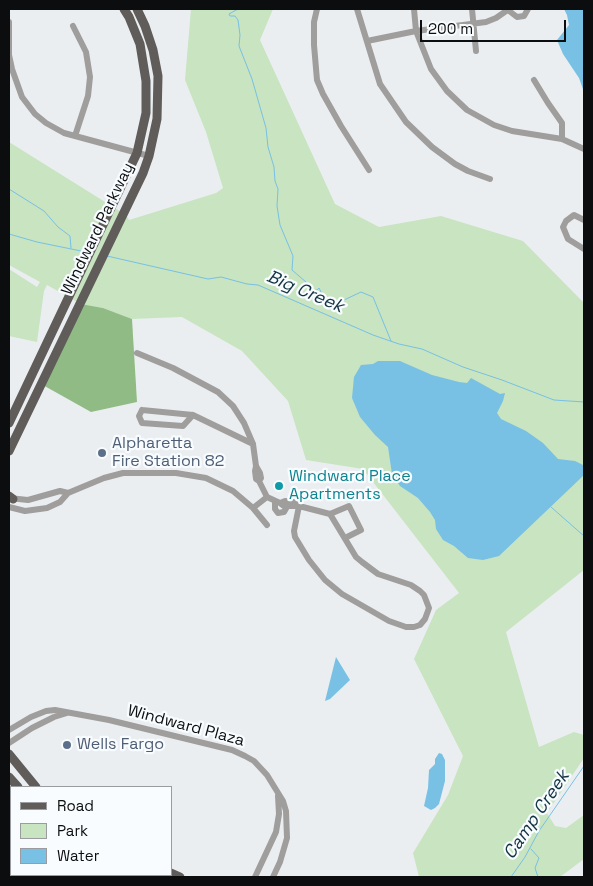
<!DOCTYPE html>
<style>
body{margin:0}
#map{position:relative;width:593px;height:886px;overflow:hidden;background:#ebeef1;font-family:"Space Grotesk",sans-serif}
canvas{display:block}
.frame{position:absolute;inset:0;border:10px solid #0c0d0e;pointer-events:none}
.legend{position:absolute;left:10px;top:786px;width:162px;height:90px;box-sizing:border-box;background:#f8fcff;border:1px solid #9a9c9f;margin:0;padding:6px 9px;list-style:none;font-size:15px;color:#0c0d0e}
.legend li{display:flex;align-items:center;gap:10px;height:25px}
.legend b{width:25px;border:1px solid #9a9c9f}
.scale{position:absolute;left:420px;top:20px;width:146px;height:22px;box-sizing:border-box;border:2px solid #0c0d0e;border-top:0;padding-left:6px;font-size:15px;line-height:18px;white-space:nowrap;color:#0c0d0e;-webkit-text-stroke:4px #f8fcff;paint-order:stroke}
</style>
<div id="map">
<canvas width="593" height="886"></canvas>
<div class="frame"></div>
<ul class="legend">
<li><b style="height:6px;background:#5f5c5a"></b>Road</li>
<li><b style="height:14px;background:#c8e4c1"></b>Park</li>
<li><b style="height:14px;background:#78c0e4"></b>Water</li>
</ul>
<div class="scale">200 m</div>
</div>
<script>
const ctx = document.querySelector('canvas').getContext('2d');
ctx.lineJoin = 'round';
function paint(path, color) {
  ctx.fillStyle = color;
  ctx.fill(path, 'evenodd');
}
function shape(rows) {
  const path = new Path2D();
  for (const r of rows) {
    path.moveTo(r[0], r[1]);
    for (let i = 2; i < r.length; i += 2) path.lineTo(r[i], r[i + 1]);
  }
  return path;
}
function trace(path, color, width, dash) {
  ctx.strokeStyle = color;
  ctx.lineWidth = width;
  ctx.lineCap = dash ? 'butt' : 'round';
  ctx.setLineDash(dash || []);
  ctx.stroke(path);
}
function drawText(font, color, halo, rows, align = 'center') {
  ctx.font = font + ' "Space Grotesk",sans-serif';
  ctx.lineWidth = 4.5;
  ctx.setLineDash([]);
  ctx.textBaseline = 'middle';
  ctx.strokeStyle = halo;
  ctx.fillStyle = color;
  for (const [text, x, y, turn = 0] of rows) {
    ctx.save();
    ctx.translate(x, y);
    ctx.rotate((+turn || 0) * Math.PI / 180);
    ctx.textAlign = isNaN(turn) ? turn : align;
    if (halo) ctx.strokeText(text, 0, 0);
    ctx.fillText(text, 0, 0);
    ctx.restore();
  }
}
paint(shape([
 [191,9,273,9,260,40,335,204,379,227,441,216,523,241,584,303,584,570,506,632,539,747,574,732,584,735,584,758,547,813,555,826,566,828,584,815,584,859,560,877,419,877,413,853,448,795,463,756,414,659,436,610,459,593,363,469,306,460,288,401,242,351,182,317,132,319,103,308,81,304,47,285,44,291,37,342,9,336,9,269,37,287,40,282,9,265,9,142,126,215,129,220,216,193,223,188,206,132,185,80]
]), '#c8e4c1');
paint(shape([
 [81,304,103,308,132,319,137,402,91,412,41,384]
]), '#90bb85');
paint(shape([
 [564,9,584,9,584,92,579,78,563,54,557,40,569,25,567,15],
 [378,361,400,361,432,375,459,382,467,383,471,378,500,394,505,393,503,401,497,413,501,419,526,431,543,443,558,459,575,461,583,465,584,475,499,556,483,560,468,558,454,546,443,540,436,529,435,520,430,512,418,498,400,486,392,474,388,447,375,435,360,417,352,398,354,377,361,365,373,364],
 [336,657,350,680,330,699,325,701],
 [439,753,442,754,445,760,445,781,439,804,435,808,431,810,424,806,428,788,429,770,435,764,435,759]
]), '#78c0e4');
trace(shape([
 [238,9,229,14,230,16,235,16,238,20,240,35,239,46,252,79,266,128,268,147,274,167,275,181,278,189,277,206,280,225,293,256,292,270,306,282,310,289,317,290,319,288,323,296,332,302,344,300,361,292,373,297,391,341],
 [9,189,44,211,58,227,70,236,71,248],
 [9,234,37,242,86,252],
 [107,256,208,279,221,277,247,284,258,285,373,335,399,344,422,349,463,367,502,380,554,400,584,402],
 [551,507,584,536],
 [531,849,539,858,535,868,538,877],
 [511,877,525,857,539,831,584,766]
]), '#78c0e4', 1);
trace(shape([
 [317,9,314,22,314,45,317,80,323,94,341,126,369,170],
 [357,9,380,84,406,122,432,147,455,164,468,171,490,179],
 [414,9,416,31,431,69,447,91,467,110,494,125,512,131,562,139,584,149],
 [472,9,476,51],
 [508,10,517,17,524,16,528,9],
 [9,22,9,55,12,69,22,97,35,114,46,123,64,133,149,156],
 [73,26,86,52,90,77,88,96,75,136],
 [367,41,416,31,486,22,496,18,509,9],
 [534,80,548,103,562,123,562,139],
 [584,220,574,215,566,221,563,227,568,239,584,249],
 [137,353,173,368,218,392,233,406,244,423,253,444,256,466],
 [142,410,193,415,183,426,142,423,139,416,142,410],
 [193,415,253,444],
 [256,466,260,473,261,478,259,481,256,479,255,471,256,466],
 [259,481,267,497,280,503],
 [9,498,28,500,60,491,68,493],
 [275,501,275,509,278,513,284,512,288,505],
 [285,501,293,502,299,506,284,506,280,503,285,501],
 [299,506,330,514,356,557,362,562,378,574,411,585,420,591,424,595,429,608,425,619,420,625,414,627,406,627,389,621,342,594,325,580,309,560,295,537,294,531,299,506],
 [9,507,25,511,47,508,60,502,68,493,104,478,123,473,176,473,206,478,233,491,253,508,267,525],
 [253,508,267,497],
 [330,514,349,506,361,530,345,538],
 [9,730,31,717,46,711,55,710,109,720,232,750,245,756,254,761,267,775,283,801,286,811,287,838,280,862,273,877],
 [9,743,32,728,54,717,67,713],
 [255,877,276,832,279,814,278,796]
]), '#9f9e9d', 6);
trace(shape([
 [9,423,137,153,146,113,146,81,140,44,129,17,124,9],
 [9,451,143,173,149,156,157,119,158,76,153,50,145,26,137,9],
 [9,496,13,499],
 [9,754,36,787],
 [9,777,18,787],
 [171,873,180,877],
 [146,875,151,877]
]), '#5f5c5a', 9);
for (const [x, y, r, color] of [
 [102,453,5,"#5c6f8a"],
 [279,486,5,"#0f9aa8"],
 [67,745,5,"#5c6f8a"]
]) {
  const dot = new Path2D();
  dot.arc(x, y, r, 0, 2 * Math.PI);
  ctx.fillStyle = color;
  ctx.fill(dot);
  trace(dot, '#f8fcff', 2);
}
drawText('16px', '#0c0d0e', '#f8fcff', [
 ["Windward Parkway",98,229,-64],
 ["Windward Plaza",186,726,15]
]);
drawText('16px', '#4e5e75', '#f8fcff', [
 ["Alpharetta",112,444],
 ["Fire Station 82",112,462],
 ["Wells Fargo",77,745]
], 'left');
drawText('16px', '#0d838f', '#f8fcff', [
 ["Windward Place",289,477],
 ["Apartments",289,495]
], 'left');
drawText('italic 18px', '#123342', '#f8fcff', [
 ["Big Creek",305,292,23],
 ["Camp Creek",537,815,-56]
]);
</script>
